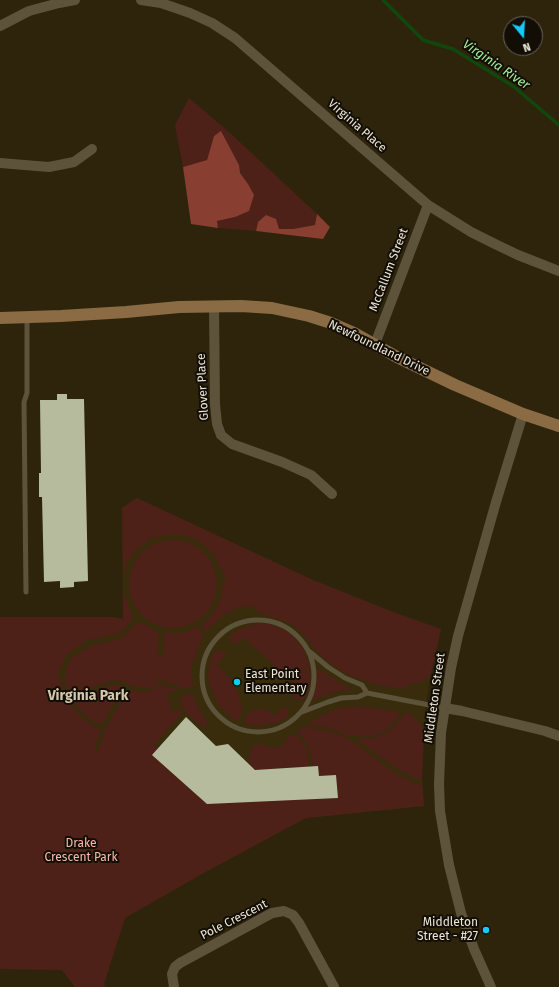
<!DOCTYPE html>
<style>
body{margin:0}
#map{position:relative;width:559px;height:987px;overflow:hidden;background:#2e240c;font-family:"Fira Sans",sans-serif}
canvas{display:block}
.north{position:absolute;left:503px;top:16px;width:40px;height:40px;box-sizing:border-box;background:#120e05;border:1px solid #696459;border-radius:50%;rotate:162deg;font-size:11px;font-weight:700;line-height:16px;text-align:center;color:#ece6d8}
.north::after{content:'';display:block;margin:auto;width:14px;height:18px;background:#15cafb;clip-path:polygon(50% 0,100% 100%,50% 72%,0 100%)}
</style>
<div id="map">
<canvas width="559" height="987"></canvas>
<div class="north">N</div>
</div>
<script>
const ctx = document.querySelector('canvas').getContext('2d');
ctx.lineJoin = 'round';
function paint(path, color) {
  ctx.fillStyle = color;
  ctx.fill(path, 'evenodd');
}
function shape(rows) {
  const path = new Path2D();
  for (const r of rows) {
    if (r.length === 3) {
      path.moveTo(r[0] + r[2], r[1]);
      path.arc(r[0], r[1], r[2], 0, 2 * Math.PI);
      continue;
    }
    path.moveTo(r[0], r[1]);
    for (let i = 2; i < r.length; i += 2) path.lineTo(r[i], r[i + 1]);
  }
  return path;
}
function trace(path, color, width, dash) {
  ctx.strokeStyle = color;
  ctx.lineWidth = width;
  ctx.lineCap = dash ? 'butt' : 'round';
  ctx.setLineDash(dash || []);
  ctx.stroke(path);
}
function drawText(font, color, halo, rows, align = 'center') {
  ctx.font = font + ' "Fira Sans",sans-serif';
  ctx.lineWidth = 4;
  ctx.setLineDash([]);
  ctx.textBaseline = 'middle';
  ctx.strokeStyle = halo;
  ctx.fillStyle = color;
  for (const [text, x, y, turn = 0] of rows) {
    ctx.save();
    ctx.translate(x, y);
    ctx.rotate((+turn || 0) * Math.PI / 180);
    ctx.textAlign = isNaN(turn) ? turn : align;
    if (halo) ctx.strokeText(text, 0, 0);
    ctx.fillText(text, 0, 0);
    ctx.restore();
  }
}
paint(shape([
 [137,498,313,580,393,612,441,629,431,673,425,712,422,775,424,806,306,818,209,870,60,711,11,617,113,617,123,619,122,508]
]), '#382c0c');
paint(shape([
 [189,98,229,132,317,214,315,225,293,229,278,229,258,222,256,231,218,228,217,221,235,217,248,184,239,173,239,165,221,132,214,136,207,160,183,167,175,125],
 [137,498,313,580,393,612,441,629,431,673,428,678,422,682,406,685,406,689,382,686,360,679,343,672,331,664,319,654,303,634,293,625,280,619,263,615,252,606,234,609,224,615,212,625,206,633,202,625,212,615,220,601,223,585,223,581,226,580,224,571,222,571,213,553,199,541,184,535,166,535,154,539,152,536,147,539,148,541,136,550,130,560,128,559,125,563,127,565,123,574,122,508],
 [173,584,44],
 [123,591,133,617,130,623,124,629,117,634,90,640,89,638,84,640,84,643,70,652,65,657,61,669,59,669,57,675,60,675,61,685,64,693,50,691,53,697,67,700,82,718,96,728,101,729,95,748,98,751,105,730,125,695,132,689,139,692,150,691,153,690,159,684,178,690,167,694,172,712,180,709,182,713,154,745,207,803,338,798,336,775,319,776,318,766,313,766,309,749,303,737,296,732,304,727,327,731,348,738,392,771,413,783,422,785,424,806,306,818,209,870,125,918,104,984,105,987,75,987,62,970,0,969,0,617,113,617,123,619],
 [137,623,142,623,157,631,159,643,157,653,161,657,164,651,164,646,163,633,184,633,197,627,199,627,203,637,193,661,191,670,193,685,191,687,182,689,179,686,160,680,152,689,150,687,145,688,135,687,121,681,115,680,95,686,80,696,75,696,71,695,68,692,65,684,65,677,67,666,72,657,93,645,114,641,122,637,129,631,135,624],
 [256,624,268,624,278,627,288,632,303,648,309,666,310,684,304,699,295,700,293,696,300,688,244,638,236,644,231,641,229,637,238,630],
 [221,650,223,651,226,655,217,665,231,679,239,695,242,709,239,721,232,718,218,704,209,684,208,673,212,655,216,651],
 [318,668,337,681,352,689,334,692,314,700,312,697,316,688,317,669],
 [116,685,123,686,125,688,125,689,112,707,103,723,96,723,84,715,73,702,74,700,85,698,108,686],
 [187,694,191,694,194,697,199,709,205,718,207,726,204,727,198,723,186,713,182,706,180,701,182,697],
 [359,706,400,712,401,713,389,728,382,733,373,736,349,736,328,728,309,725,307,724,328,712,339,708],
 [286,707,289,710,288,717,276,723,257,726,244,723,245,717,249,713,255,710,266,709,274,716,281,708],
 [405,713,411,715,422,725,424,730,422,780,418,780,396,768,357,740,358,738,374,738,384,735,392,729],
 [294,734,300,739,307,750,309,767,255,770,248,763,251,749,255,745,264,744,271,748,278,748,282,746,288,737]
]), '#4e2118');
paint(shape([
 [221,131,239,165,240,173,248,184,254,195,249,211,235,217,217,221,218,228,191,224,183,167,207,160,214,136],
 [317,214,330,227,323,239,256,231,258,222,266,215,276,219,279,229,293,229,315,225]
]), '#883e30');
trace(shape([
 [383,0,423,40,453,49,513,86,559,125]
]), '#11470c', 3.5);
paint(shape([
 [57,394,67,394,67,399,84,399,88,581,74,582,74,587,60,588,60,581,44,582,42,497,39,497,39,473,41,473,40,400,57,400],
 [186,717,216,746,228,744,255,770,318,766,319,776,336,775,338,798,207,804,152,755]
]), '#b6bb9e');
trace(shape([
 [26,592,24,402,27,393,27,318],
 [258,676,56],
 [310,652,328,667,345,678,362,685,367,693],
 [302,712,328,702,341,698,358,697,367,693,445,708]
]), '#5d533a', 5);
trace(shape([
 [141,0,161,3,190,13,212,23,235,38,428,205,471,232,495,244,518,255,559,271],
 [0,26,29,11,59,3,75,0],
 [0,163,49,167,74,162,92,149],
 [214,306,215,404,217,424,221,435,232,444,282,462,311,475,332,494],
 [375,344,428,205],
 [445,708,462,711,545,731,559,736],
 [174,987,172,974,175,967,180,963,272,913,284,911,293,915,299,923,334,987],
 [491,987,474,949,461,913,449,865,440,811,439,784,441,733,451,668,458,636,496,502,523,414]
]), '#5d533a', 10);
trace(shape([
 [0,318,61,316,126,312,179,307,241,306,272,308,309,316,331,323,354,333,397,357,455,385,523,414,559,426]
]), '#8a6b44', 12);
for (const [x, y, r, color] of [
 [237,682,4,"#15cafb"],
 [486,930,4,"#15cafb"]
]) {
  const dot = new Path2D();
  dot.arc(x, y, r, 0, 2 * Math.PI);
  ctx.fillStyle = color;
  ctx.fill(dot);
  trace(dot, '#120e05', 1.5);
}
drawText('12px', '#ece6d8', '#120e05', [
 ["Virginia Place",357,126,41],
 ["McCallum Street",389,270,-69],
 ["Newfoundland Drive",379,348,26],
 ["Glover Place",203,387,-93],
 ["Middleton Street",435,698,-82],
 ["Pole Crescent",234,920,-27]
]);
drawText('12px', '#ece6d8', '#120e05', [
 ["East Point",245,675],
 ["Elementary",245,689],
 ["Middleton",478,923,"right"],
 ["Street - #27",478,937,"right"]
], 'left');
drawText('12px', '#fdbaac', '#120e05', [
 ["Drake",81,844],
 ["Crescent Park",81,858]
]);
drawText('italic 13px', '#a2ed99', '#120e05', [
 ["Virginia River",496,65,34]
]);
drawText('bold 14px', '#d4c8ac', '#120e05', [
 ["Virginia Park",88,696]
]);
</script>
